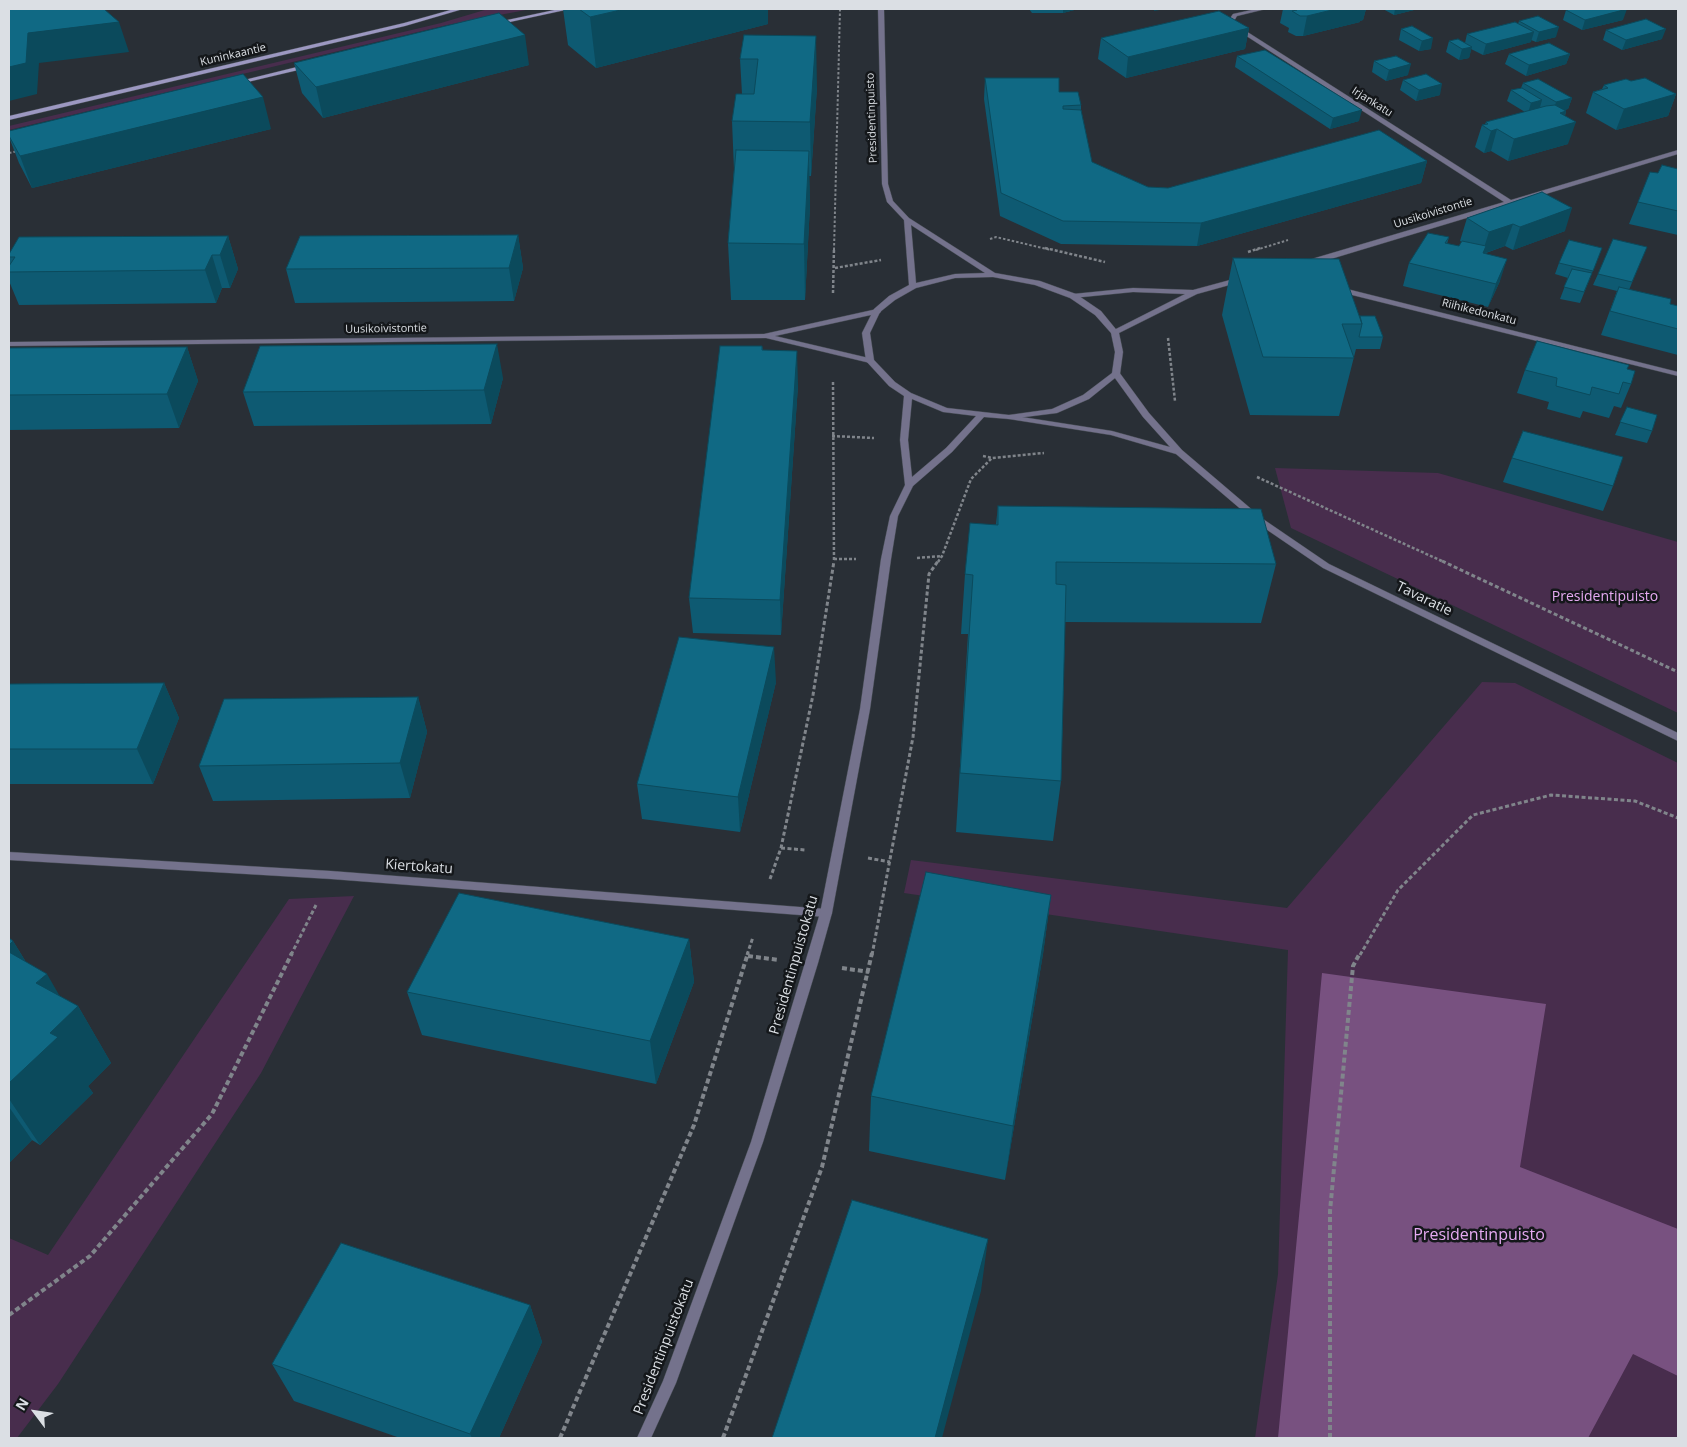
<!DOCTYPE html>
<style>
body{margin:0}
#map{position:relative;width:1687px;height:1447px;overflow:hidden;background:#292f36;font-family:"Open Sans",sans-serif}
canvas{display:block}
.frame{position:absolute;inset:0;border:10px solid #dbdfe4;pointer-events:none}
.north{position:absolute;left:10px;top:1387px;width:50px;height:50px;-webkit-text-stroke:4px #14171a;paint-order:stroke;rotate:301deg;font-size:14px;font-weight:700;line-height:20px;text-align:center;color:#dbdfe4}
.north::after{content:'';display:block;margin:auto;width:18px;height:22px;background:#dbdfe4;clip-path:polygon(50% 0,100% 100%,50% 72%,0 100%)}
</style>
<div id="map">
<canvas width="1687" height="1447"></canvas>
<div class="frame"></div>
<div class="north">N</div>
</div>
<script>
const ctx = document.querySelector('canvas').getContext('2d');
ctx.lineJoin = 'round';
function paint(path, color) {
  ctx.fillStyle = color;
  ctx.fill(path, 'evenodd');
}
function shape(rows) {
  const path = new Path2D();
  for (const r of rows) {
    path.moveTo(r[0], r[1]);
    for (let i = 2; i < r.length; i += 2) path.lineTo(r[i], r[i + 1]);
  }
  return path;
}
function trace(path, color, width, dash) {
  ctx.strokeStyle = color;
  ctx.lineWidth = width;
  ctx.lineCap = dash ? 'butt' : 'round';
  ctx.setLineDash(dash || []);
  ctx.stroke(path);
}
function drawText(font, color, halo, rows, align = 'center') {
  ctx.font = font + ' "Open Sans",sans-serif';
  ctx.lineWidth = 5;
  ctx.setLineDash([]);
  ctx.textBaseline = 'middle';
  ctx.strokeStyle = halo;
  ctx.fillStyle = color;
  for (const [text, x, y, turn = 0] of rows) {
    ctx.save();
    ctx.translate(x, y);
    ctx.rotate((+turn || 0) * Math.PI / 180);
    ctx.textAlign = isNaN(turn) ? turn : align;
    if (halo) ctx.strokeText(text, 0, 0);
    ctx.fillText(text, 0, 0);
    ctx.restore();
  }
}
paint(shape([
 [488,9,531,9,447,25,9,130,9,126,441,23],
 [1275,468,1438,473,1678,542,1678,713,1291,528],
 [1482,682,1515,683,1678,763,1678,1438,1255,1438,1278,1274,1288,950,904,893,911,860,1287,908],
 [354,896,261,1073,58,1384,17,1438,9,1438,9,1238,48,1255,289,899]
]), '#482d4d');
paint(shape([
 [1322,973,1546,1004,1520,1167,1678,1229,1678,1376,1633,1354,1588,1438,1278,1438]
]), '#785180');
const minor = shape([
 [1256,9,1266,9,1237,16,1234,21,1238,26,1511,200,1678,150,1678,154,1311,265,1305,265,1305,261,1504,202,1234,28,1228,21,1233,14,1256,9],
 [1241,277,1245,279,1244,281,1197,294,1115,335,1111,333,1112,331,1185,294,1133,292,1073,298,1069,296,1073,294,1133,288,1193,290,1241,277],
 [1336,287,1339,287,1678,372,1678,376,1336,291,1336,287],
 [877,309,881,311,880,313,775,336,873,359,873,363,870,363,766,338,9,346,9,342,764,334,877,309],
 [1113,372,1119,372,1149,413,1182,450,1263,519,1329,564,1678,733,1678,741,1323,568,1257,523,1176,454,1111,435,1009,419,1005,417,1009,415,1112,431,1170,447,1143,417,1112,374,1113,372],
 [9,852,331,871,826,909,830,910,832,913,830,916,826,917,331,879,9,860,9,852]
]);
const tertiary = shape([
 [878,9,884,9,888,184,893,201,909,218,995,273,1040,281,1076,294,1101,311,1119,333,1123,352,1120,374,1089,399,1057,413,1009,419,984,417,952,452,913,486,898,516,891,559,870,709,832,913,818,963,763,1142,676,1383,651,1438,637,1438,663,1381,751,1142,820,913,860,709,881,559,890,516,905,485,900,440,904,396,889,386,866,361,862,333,874,309,889,296,909,285,904,220,887,202,882,184,878,9],
 [911,225,985,273,955,274,916,283,911,225],
 [993,277,1035,285,1070,298,1095,315,1111,333,1115,352,1112,373,1083,395,1052,409,1009,415,947,408,911,393,895,382,874,360,870,333,880,312,895,300,916,288,955,278,993,277],
 [912,399,943,412,976,416,946,448,912,477,908,440,912,399]
]);
const secondary = shape([
 [454,9,463,9,405,26,9,120,9,116,404,23,454,9],
 [559,9,570,9,496,25,493,23,559,9],
 [309,64,311,65,311,67,235,85,232,83,309,64]
]);
trace(minor, '#454b52', 1);
trace(tertiary, '#454b52', 1);
trace(secondary, '#454b52', 1);
trace(shape([
 [9,153,18,151],
 [990,239,996,237,1051,250],
 [834,250,840,9],
 [1256,250,1288,240]
]), '#80858b', 2, [2.5, 2]);
trace(shape([
 [1045,248,1105,262],
 [1248,252,1260,248],
 [835,268,881,260],
 [833,293,834,248],
 [1168,338,1175,401],
 [833,382,834,562],
 [832,436,874,438],
 [983,456,992,458,1044,453],
 [1257,477,1444,562],
 [917,558,942,556],
 [834,559,856,559],
 [938,562,942,556,971,479,992,458]
]), '#80858b', 2.5, [3, 2]);
trace(shape([
 [1442,561,1678,672],
 [781,848,805,850],
 [868,858,890,862],
 [770,879,781,848,813,695,834,561],
 [291,955,316,905],
 [747,955,753,937],
 [872,955,913,737,929,574,938,561],
 [1360,955,1398,890,1473,815,1551,795,1635,801,1678,818]
]), '#80858b', 3, [4, 2.5]);
trace(shape([
 [748,956,779,960],
 [842,968,869,972],
 [9,1315,90,1256,212,1114,292,953],
 [560,1438,694,1125,748,953],
 [723,1438,822,1167,872,953],
 [1330,1438,1330,1211,1353,966,1360,953]
]), '#80858b', 4, [5, 3]);
paint(minor, '#74728c');
paint(tertiary, '#74728c');
paint(secondary, '#9c98c1');
paint(shape([
 [563,9,768,9,768,24,596,68,568,45],
 [1029,9,1078,9,1063,13,1032,13],
 [1283,9,1366,9,1363,20,1360,21,1360,22,1303,36,1296,36,1288,32,1289,28,1280,23],
 [1383,9,1418,9,1394,15],
 [1566,10,1623,20,1582,30,1563,20],
 [1519,21,1556,37,1536,42,1531,40,1531,42,1483,55,1471,49,1469,58,1459,60,1446,52,1449,41,1465,43,1467,34,1518,24],
 [1412,26,1431,49,1419,51,1399,40,1401,29],
 [1249,28,1245,49,1126,78,1098,59,1101,38],
 [1606,30,1662,39,1622,50,1603,40],
 [744,35,817,87,811,176,809,176,810,205,805,300,731,300,728,243,734,170,732,121,742,94,740,59],
 [1509,54,1570,54,1566,64,1526,76,1505,64],
 [1237,56,1359,121,1330,129,1235,67],
 [1374,61,1408,75,1386,81,1372,72],
 [294,63,529,65,323,118,302,93],
 [985,78,1059,92,1081,105,1081,110,1092,162,1148,187,1168,188,1427,161,1421,183,1197,246,1061,244,1000,216,984,99],
 [1403,80,1440,95,1416,101,1400,90],
 [1631,81,1676,94,1668,116,1616,130,1586,113,1593,92,1602,89,1604,85],
 [1523,83,1572,98,1568,109,1564,110,1566,111,1565,116,1568,144,1508,161,1491,151,1484,153,1475,147,1482,125,1485,124,1486,122,1525,112,1507,101,1511,90,1521,88],
 [271,129,32,188,19,163,9,137,9,131],
 [1678,169,1678,235,1629,224,1638,202,1658,173],
 [1542,192,1565,231,1513,250,1505,246,1486,253,1500,281,1488,307,1403,286,1409,263,1449,237,1447,244,1459,246,1462,242,1460,241,1467,218],
 [518,235,523,268,514,301,295,303,286,269],
 [228,236,238,269,230,288,222,288,216,303,19,305,9,281,9,266,10,265,9,263,9,254],
 [1602,248,1580,303,1560,299,1568,278,1555,274,1559,263],
 [1233,258,1360,316,1383,337,1380,349,1356,349,1339,416,1250,415,1222,315],
 [1642,258,1629,290,1670,304,1678,306,1678,355,1601,335,1617,291,1593,285,1598,274],
 [762,346,763,350,798,385,781,635,693,633,689,598],
 [187,347,198,381,179,428,9,430,9,348],
 [1627,369,1631,384,1621,408,1614,406,1609,418,1583,411,1580,418,1547,409,1549,402,1517,393,1525,370],
 [503,378,491,424,254,426,243,392],
 [1627,407,1652,431,1647,443,1615,435],
 [1512,458,1613,486,1603,511,1503,482],
 [998,506,1276,564,1261,623,1065,622,1061,781,1053,841,956,832,968,634,961,634,965,574,996,524],
 [776,682,740,832,642,819,637,784],
 [164,683,179,718,153,784,9,784,9,684],
 [418,697,427,732,410,798,213,801,199,766],
 [1051,895,1043,954,1005,1180,869,1151,871,1096],
 [9,938,13,941,26,962,60,997,78,1006,111,1063,88,1086,93,1093,40,1145,32,1140,9,1163],
 [689,939,694,982,656,1084,422,1035,407,992],
 [530,1305,542,1342,499,1438,400,1438,294,1401,272,1364]
]), '#0e5a72');
paint(shape([
 [625,9,768,9,768,24,596,68,590,17],
 [1063,9,1078,9,1063,13],
 [1154,9,1165,9,1154,11],
 [1336,9,1366,9,1363,20,1360,21,1360,22,1303,36,1307,16],
 [1395,9,1418,9,1394,15],
 [1627,9,1623,20,1582,30,1585,20],
 [119,22,129,52,39,63,37,94,9,101,9,67,28,33],
 [1559,27,1556,37,1536,42,1539,32],
 [1249,28,1245,49,1126,78,1128,57],
 [1666,29,1662,39,1622,50,1626,40],
 [1534,32,1531,42,1483,55,1486,44],
 [525,35,529,65,323,118,316,87],
 [816,36,817,87,811,176,810,122],
 [1433,38,1431,49,1419,51,1422,41],
 [1472,47,1469,58,1459,60,1462,49],
 [1570,54,1566,64,1526,76,1529,65],
 [1411,64,1408,75,1386,81,1389,70],
 [1442,84,1440,95,1416,101,1419,90],
 [1676,94,1668,116,1616,130,1624,109],
 [263,97,271,129,32,188,20,156],
 [1572,98,1568,109,1553,113,1556,102],
 [1542,100,1539,111,1528,113,1531,103],
 [1362,110,1359,121,1330,129,1333,118],
 [1566,111,1561,126,1576,122,1568,144,1508,161,1514,139,1560,113],
 [1497,129,1491,151,1484,153,1491,131],
 [809,151,810,205,805,300,804,244],
 [1427,161,1421,183,1197,246,1201,223],
 [1572,208,1565,231,1513,250,1520,227],
 [1513,224,1505,246,1482,254,1489,232],
 [518,235,523,268,514,301,509,268],
 [228,236,238,269,230,288,220,255],
 [212,255,222,288,216,303,205,270],
 [1507,259,1500,281,1488,307,1496,284],
 [497,344,503,378,491,424,484,390],
 [187,347,198,381,179,428,167,394],
 [797,351,798,385,781,635,780,600],
 [774,647,776,682,740,832,738,797],
 [164,683,179,718,153,784,137,749],
 [418,697,427,732,410,798,400,763],
 [1051,895,1043,954,1005,1180,1013,1126],
 [689,939,694,982,656,1084,650,1041],
 [13,941,38,982,47,974,70,1014,78,1006,111,1063,88,1086,93,1093,40,1145,9,1099,9,945],
 [9,1107,32,1140,9,1163],
 [988,1239,981,1291,942,1438,935,1438],
 [530,1305,542,1342,499,1438,472,1438,470,1434]
]), '#0b4a5c');
const building = shape([
 [9,9,104,9,119,22,28,33,26,63,9,67,9,9],
 [579,9,625,9,590,17,579,9],
 [1295,9,1336,9,1307,16,1300,16,1292,11,1297,10,1295,9],
 [1571,9,1627,9,1585,20,1566,10,1571,9],
 [1219,11,1249,28,1128,57,1101,38,1219,11],
 [499,13,525,35,316,87,294,63,499,13],
 [1538,16,1559,27,1539,32,1519,21,1538,16],
 [1646,19,1666,29,1626,40,1606,30,1646,19],
 [1515,22,1534,32,1486,44,1467,34,1515,22],
 [1412,26,1433,38,1422,41,1401,29,1412,26],
 [744,35,816,36,810,122,732,121,736,94,754,94,758,59,740,59,744,35],
 [1458,39,1472,47,1462,49,1449,41,1458,39],
 [1549,43,1570,54,1529,65,1509,54,1549,43],
 [1265,50,1362,110,1333,118,1237,56,1265,50],
 [1396,56,1411,64,1389,70,1374,61,1396,56],
 [243,74,263,97,20,156,9,136,9,131,243,74],
 [1426,74,1442,84,1419,90,1403,80,1426,74],
 [985,78,1059,78,1059,92,1078,92,1081,105,1063,106,1063,109,1081,110,1092,162,1148,187,1168,188,1379,130,1427,161,1201,223,1063,221,1001,193,985,78],
 [1645,78,1676,94,1624,109,1593,92,1608,88,1604,85,1626,79,1631,81,1645,78],
 [1538,79,1572,98,1556,102,1523,83,1538,79],
 [1522,88,1542,100,1531,103,1511,90,1522,88],
 [1555,105,1566,111,1560,113,1576,122,1514,139,1497,129,1491,131,1482,125,1488,124,1486,122,1546,106,1555,105],
 [736,150,809,151,804,244,728,243,736,150],
 [1662,165,1678,169,1678,211,1638,202,1650,172,1658,173,1662,165],
 [1542,192,1572,208,1520,227,1513,224,1489,232,1467,218,1542,192],
 [1428,233,1449,237,1445,243,1459,246,1462,241,1486,246,1483,253,1507,259,1496,284,1409,263,1428,233],
 [518,235,509,268,286,269,300,236,518,235],
 [228,236,220,255,212,255,205,270,9,272,9,266,15,257,9,257,9,254,19,237,228,236],
 [1613,239,1647,247,1632,282,1598,274,1613,239],
 [1569,240,1602,248,1593,271,1559,263,1569,240],
 [1233,258,1339,259,1362,324,1342,324,1354,358,1263,357,1233,258],
 [1572,269,1592,273,1584,292,1564,287,1572,269],
 [1619,287,1671,299,1670,304,1678,306,1678,329,1610,311,1619,287],
 [1360,316,1375,316,1383,337,1359,337,1362,324,1360,316],
 [1537,341,1629,365,1627,369,1635,371,1631,384,1623,382,1619,394,1592,387,1590,395,1556,386,1557,378,1525,370,1537,341],
 [497,344,484,390,243,392,260,346,497,344],
 [720,346,762,346,762,350,797,351,780,600,689,598,720,346],
 [187,347,167,394,9,395,9,348,187,347],
 [1627,407,1657,415,1652,431,1620,422,1627,407],
 [1523,431,1623,457,1613,486,1512,458,1523,431],
 [998,506,1261,509,1276,564,1056,562,1056,584,1066,585,1061,781,960,773,973,575,965,574,970,523,998,525,998,506],
 [679,637,774,647,738,797,637,784,679,637],
 [164,683,137,749,9,749,9,684,164,683],
 [418,697,400,763,199,766,224,699,418,697],
 [926,872,1051,895,1013,1126,871,1096,926,872],
 [459,893,689,939,650,1041,407,992,459,893],
 [9,938,13,941,9,945,9,938],
 [9,952,47,974,36,983,78,1006,50,1033,58,1037,9,1083,9,952],
 [852,1200,988,1239,935,1438,772,1438,852,1200],
 [341,1243,530,1305,470,1434,272,1364,341,1243]
]);
paint(building, '#106984');
trace(building, '#0b4a5c', 1);
drawText('11px', '#dbdfe4', '#14171a', [
 ["Kuninkaantie",233,55,-13],
 ["Irjankatu",1372,102,32],
 ["Presidentinpuisto",872,118,-92],
 ["Uusikoivistontie",1433,213,-17],
 ["Riihikedonkatu",1479,312,14],
 ["Uusikoivistontie",386,329,-1]
]);
drawText('14px', '#e6aaf2', '#14171a', [
 ["Presidentipuisto",1605,597]
]);
drawText('14px', '#dbdfe4', '#14171a', [
 ["Tavaratie",1424,599,26],
 ["Kiertokatu",419,867,4],
 ["Presidentinpuistokatu",794,965,-74],
 ["Presidentinpuistokatu",664,1347,-69]
]);
drawText('16px', '#e6aaf2', '#14171a', [
 ["Presidentinpuisto",1479,1235]
]);
</script>
